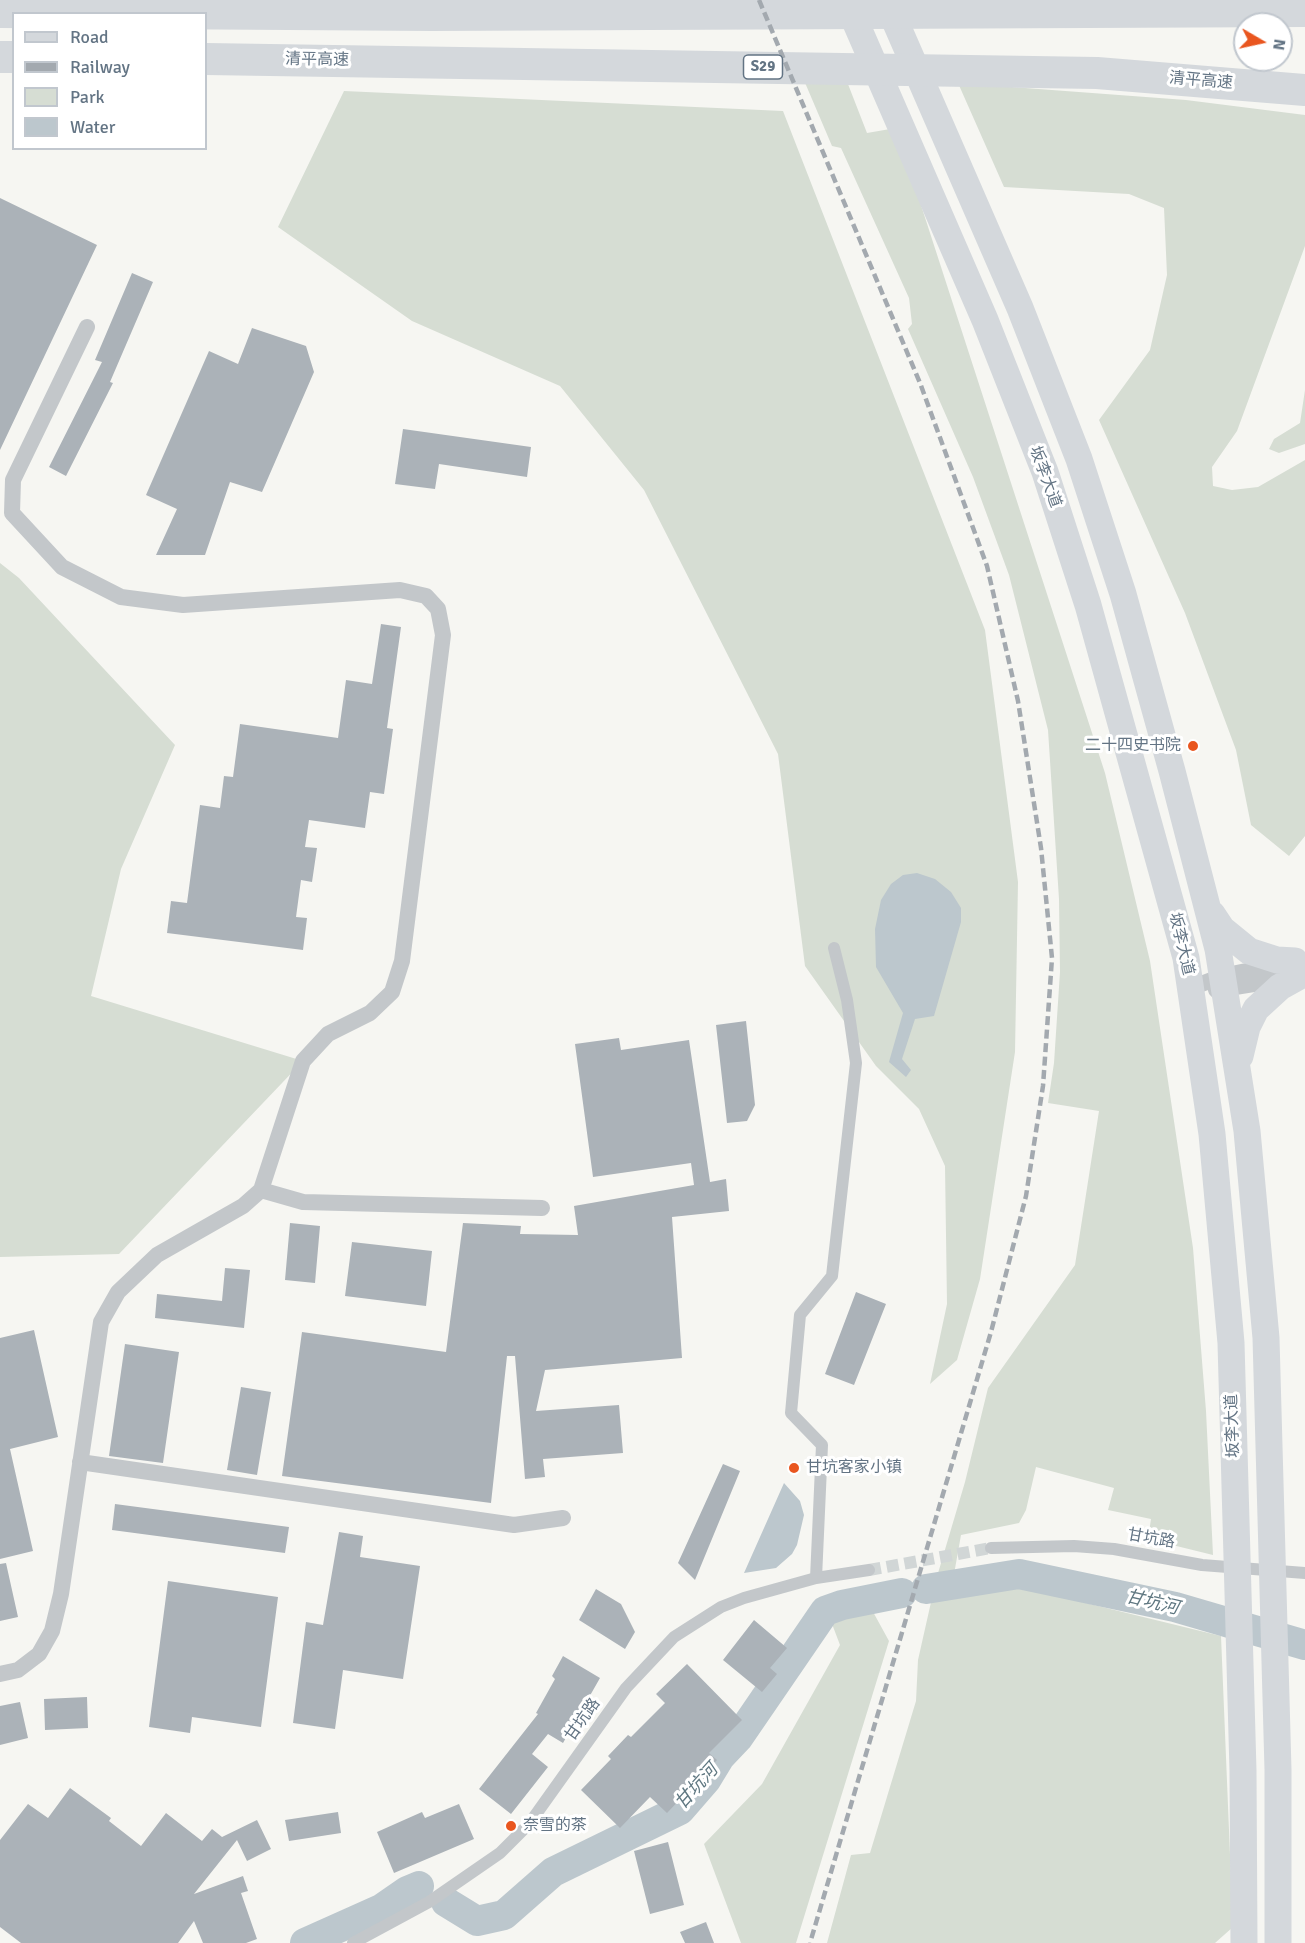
<!DOCTYPE html>
<meta charset="utf-8">
<style>
body{margin:0}
#map{position:relative;width:1305px;height:1943px;overflow:hidden;background:#f6f6f2;font-family:Signika,sans-serif}
canvas{display:block}
.legend{position:absolute;left:12px;top:12px;width:195px;height:138px;box-sizing:border-box;background:#fff;border:2px solid #c1c7ce;margin:0;padding:8px 10px;list-style:none;font-size:18px;color:#637484}
.legend li{display:flex;align-items:center;gap:12px;height:30px}
.legend b{width:30px;border:2px solid #c1c7ce}
.north{position:absolute;left:1233px;top:12px;width:60px;height:60px;box-sizing:border-box;background:#fff;border:2px solid #c1c7ce;border-radius:50%;rotate:99deg;font-size:16px;font-weight:700;line-height:24px;text-align:center;color:#637484}
.north::after{content:'';display:block;margin:auto;width:21px;height:27px;background:#e9561f;clip-path:polygon(50% 0,100% 100%,50% 72%,0 100%)}
</style>
<div id="map">
<canvas width="1305" height="1943"></canvas>
<ul class="legend">
<li><b style="height:8px;background:#d4d8dc"></b>Road</li>
<li><b style="height:8px;background:#a3a9af"></b>Railway</li>
<li><b style="height:16px;background:#d6ddd3"></b>Park</li>
<li><b style="height:16px;background:#bcc7cd"></b>Water</li>
</ul>
<div class="north">N</div>
</div>
<script>
const ctx = document.querySelector('canvas').getContext('2d');
ctx.lineJoin = 'round';
function paint(path, color) {
  ctx.fillStyle = color;
  ctx.fill(path, 'evenodd');
}
function shape(rows) {
  const path = new Path2D();
  for (const r of rows) {
    path.moveTo(r[0], r[1]);
    for (let i = 2; i < r.length; i += 2) path.lineTo(r[i], r[i + 1]);
  }
  return path;
}
function trace(path, color, width, dash) {
  ctx.strokeStyle = color;
  ctx.lineWidth = width;
  ctx.lineCap = dash ? 'butt' : 'round';
  ctx.setLineDash(dash || []);
  ctx.stroke(path);
}
function drawText(font, color, halo, rows, align = 'center') {
  ctx.font = font + ' Signika,"Noto Sans SC",sans-serif';
  ctx.lineWidth = 6;
  ctx.setLineDash([]);
  ctx.textBaseline = 'middle';
  ctx.strokeStyle = halo;
  ctx.fillStyle = color;
  for (const [text, x, y, turn = 0] of rows) {
    ctx.save();
    ctx.translate(x, y);
    ctx.rotate((+turn || 0) * Math.PI / 180);
    ctx.textAlign = isNaN(turn) ? turn : align;
    if (halo) ctx.strokeText(text, 0, 0);
    ctx.fillText(text, 0, 0);
    ctx.restore();
  }
}
paint(shape([
 [803,78,846,79,867,133,896,128,1105,773,1150,961,1193,1248,1206,1411,1213,1555,1148,1539,1151,1519,1108,1510,1114,1488,1036,1467,1026,1510,1019,1523,961,1535,951,1591,1004,1583,1221,1636,1233,1927,1215,1943,827,1943,851,1855,870,1853,916,1701,918,1660,936,1580,965,1482,988,1388,1075,1265,1099,1111,1048,1103,1054,1063,1060,972,1059,899,1048,730,1009,575,973,477,908,329,912,324,909,298,841,148,832,146],
 [958,83,1186,100,1305,115,1305,246,1237,431,1212,467,1213,486,1232,490,1258,487,1305,460,1305,836,1289,856,1251,825,1236,750,1185,613,1099,420,1150,350,1167,275,1164,208,1129,194,1004,187],
 [344,91,783,111,985,630,1018,882,1015,1052,980,1279,957,1360,930,1384,947,1304,945,1166,919,1109,876,1066,805,966,778,754,644,490,560,386,412,321,278,227],
 [1305,390,1305,444,1279,453,1269,449,1274,439,1300,423],
 [0,563,19,578,175,745,121,869,91,996,303,1061,119,1254,0,1257],
 [851,1608,872,1610,889,1641,796,1943,741,1943,704,1844,762,1784,840,1645,829,1616]
]), '#d6ddd3');
paint(shape([
 [917,873,935,879,951,892,961,908,961,922,934,1016,915,1019,902,1059,911,1070,906,1077,889,1062,903,1013,876,967,875,929,881,900,891,884,903,875],
 [784,1483,800,1501,804,1515,797,1545,792,1554,776,1568,744,1573]
]), '#bcc7cd');
trace(shape([
 [926,1589,1019,1574,1175,1607,1305,1645],
 [446,1902,477,1921,504,1915,553,1872,680,1810,706,1780,720,1757,738,1738,825,1611,842,1605,902,1593],
 [305,1943,381,1909,407,1891,419,1886]
]), '#bcc7cd', 30);
paint(shape([
 [0,198,97,245,0,450],
 [132,273,153,282,110,382,113,383,66,476,49,467,102,362,95,360],
 [252,328,306,346,314,372,262,492,230,482,205,555,156,555,177,509,146,495,209,351,238,364],
 [403,429,531,447,527,477,439,464,435,489,395,484],
 [381,624,401,627,387,728,393,729,384,794,370,792,365,828,309,820,305,847,317,848,312,882,301,880,296,917,307,918,303,950,167,933,171,901,187,903,200,805,220,808,224,776,233,777,240,724,338,738,346,680,372,684],
 [746,1021,755,1105,747,1121,727,1123,716,1025],
 [619,1038,621,1050,689,1040,710,1182,726,1179,729,1211,672,1217,682,1358,545,1370,536,1411,619,1405,623,1453,543,1459,545,1477,525,1479,515,1356,507,1356,491,1503,282,1476,302,1332,446,1352,463,1223,521,1226,520,1234,578,1235,574,1206,694,1185,691,1163,593,1177,575,1044],
 [290,1223,320,1226,315,1283,285,1280],
 [352,1242,432,1251,426,1306,345,1296],
 [225,1268,250,1270,244,1328,155,1318,157,1294,222,1301],
 [856,1292,886,1304,854,1385,825,1374],
 [34,1330,58,1437,10,1449,33,1551,0,1559,0,1338],
 [125,1344,179,1352,163,1463,109,1456],
 [241,1387,271,1392,257,1475,227,1470],
 [723,1464,740,1471,695,1580,678,1563],
 [115,1504,289,1527,285,1553,112,1530],
 [339,1532,363,1536,360,1557,420,1566,403,1679,343,1670,335,1729,293,1723,306,1622,323,1625],
 [6,1563,18,1617,0,1621,0,1564],
 [168,1581,278,1597,261,1727,192,1717,190,1733,149,1727],
 [596,1589,621,1604,635,1632,625,1649,579,1620],
 [754,1620,787,1648,770,1668,777,1674,762,1692,723,1660],
 [563,1656,600,1678,563,1743,548,1734,532,1754,548,1767,511,1814,479,1789,538,1714,536,1713,555,1679,552,1676],
 [687,1664,742,1720,709,1753,717,1760,667,1813,650,1797,620,1828,581,1790,611,1759,608,1756,628,1735,631,1737,665,1703,656,1694],
 [87,1697,88,1728,45,1730,44,1699],
 [20,1702,28,1738,0,1745,0,1706],
 [70,1788,111,1818,109,1821,141,1846,166,1813,202,1841,212,1829,222,1837,257,1820,271,1849,247,1861,237,1840,194,1894,243,1876,248,1891,241,1893,257,1939,246,1943,203,1943,194,1921,178,1943,21,1943,0,1927,0,1840,28,1804,48,1818],
 [459,1804,474,1839,394,1873,377,1832,422,1812,425,1818],
 [338,1812,341,1833,289,1841,285,1820],
 [668,1842,684,1905,650,1914,634,1851],
 [706,1922,714,1943,685,1943,680,1932]
]), '#abb2b8');
trace(shape([
 [869,1570,991,1548]
]), '#d1d6d6', 12, [12, 6]);
trace(shape([
 [991,1548,1074,1546,1114,1549,1202,1565,1305,1573],
 [816,1578,822,1445,791,1413,800,1315,832,1276,856,1063,847,1000,834,948],
 [353,1943,429,1902,500,1853,529,1824,626,1688,674,1637,721,1607,744,1598,816,1578,869,1570]
]), '#c3c7ca', 12);
trace(shape([
 [1191,988,1222,976,1280,964],
 [1216,990,1285,979],
 [261,1190,303,1202,542,1208],
 [80,1462,514,1525,563,1518],
 [0,1674,18,1670,39,1654,52,1631,61,1594,101,1322,118,1292,157,1255,243,1206,261,1190,303,1061,328,1034,370,1013,392,992,402,961,443,635,438,609,426,596,400,590,183,605,121,597,62,567,12,513,13,480,87,327]
]), '#c3c7ca', 16);
trace(shape([
 [846,0,985,320,1045,472,1088,605,1186,958,1212,1134,1231,1343,1243,1771,1244,1943],
 [886,0,1020,308,1079,459,1123,594,1172,771,1218,949,1247,1131,1266,1338,1278,1770,1278,1943],
 [1212,914,1222,929,1249,951,1277,960,1295,961],
 [1240,1056,1247,1027,1256,1009,1280,987,1298,977]
]), '#d4d8dc', 27);
trace(shape([
 [0,12,432,15,1305,11],
 [0,57,14,57],
 [206,59,1097,73,1305,90]
]), '#d4d8dc', 32);
trace(shape([
 [759,0,920,383,987,566,1018,701,1041,848,1052,958,1043,1086,1026,1196,991,1332,810,1943]
]), '#a3a9af', 4.5, [9, 4.5]);
for (const [x, y, r, color] of [
 [1193,746,6,"#e9561f"],
 [794,1468,6,"#e9561f"],
 [511,1826,6,"#e9561f"]
]) {
  const dot = new Path2D();
  dot.arc(x, y, r, 0, 2 * Math.PI);
  ctx.fillStyle = color;
  ctx.fill(dot);
  trace(dot, '#fff', 2);
}
for (const [x, y, w] of [
 [763,67,39]
]) {
  const box = new Path2D();
  box.roundRect(x - w / 2, y - 12, w, 24, 4.5);
  ctx.fillStyle = '#fff';
  ctx.fill(box);
  trace(box, '#637484', 1.5);
}
drawText('bold 15px', '#637484', null, [
 ["S29",763,67]
]);
drawText('16px', '#637484', '#fff', [
 ["清平高速",317,60,1],
 ["清平高速",1201,81,5],
 ["坂李大道",1045,477,70],
 ["坂李大道",1181,944,77],
 ["坂李大道",1233,1426,-92],
 ["甘坑路",1151,1539,10],
 ["甘坑路",583,1720,-55]
]);
drawText('16px', '#637484', '#fff', [
 ["二十四史书院",1181,746,"right"],
 ["甘坑客家小镇",806,1468],
 ["奈雪的茶",523,1826]
], 'left');
drawText('italic 18px', '#5f7781', '#fff', [
 ["甘坑河",1152,1603,13],
 ["甘坑河",697,1787,-48]
]);
</script>
